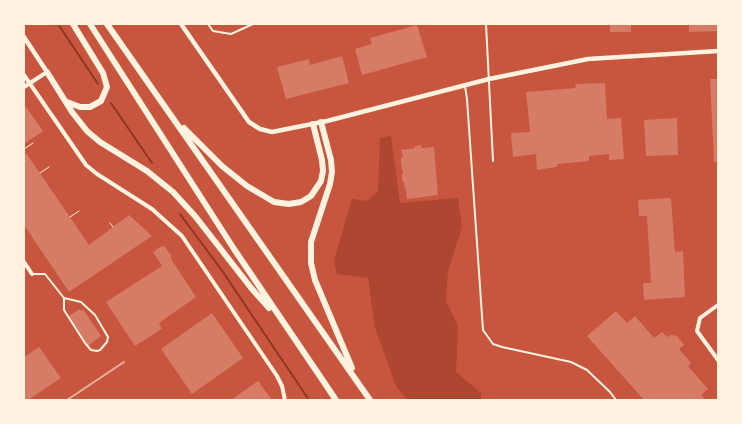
<!DOCTYPE html>
<style>
body{margin:0}
#map{position:relative;width:742px;height:424px;overflow:hidden;background:#c8553d;font-family:Mulish,sans-serif}
canvas{display:block}
.frame{position:absolute;inset:0;border:25px solid #fff3e0;pointer-events:none}
</style>
<div id="map">
<canvas width="742" height="424"></canvas>
<div class="frame"></div>
</div>
<script>
const ctx = document.querySelector('canvas').getContext('2d');
ctx.lineJoin = 'round';
function paint(path, color) {
  ctx.fillStyle = color;
  ctx.fill(path, 'evenodd');
}
function shape(rows) {
  const path = new Path2D();
  for (const r of rows) {
    path.moveTo(r[0], r[1]);
    for (let i = 2; i < r.length; i += 2) path.lineTo(r[i], r[i + 1]);
  }
  return path;
}
function trace(path, color, width, dash) {
  ctx.strokeStyle = color;
  ctx.lineWidth = width;
  ctx.lineCap = dash ? 'butt' : 'round';
  ctx.setLineDash(dash || []);
  ctx.stroke(path);
}
paint(shape([
 [391,136,400,203,458,198,462,227,448,271,446,301,458,326,456,372,481,393,481,400,407,400,396,386,375,328,368,278,337,274,334,261,352,199,367,201,378,191,380,138]
]), '#ae4732');
trace(shape([
 [58,24,98,84],
 [111,103,152,163],
 [180,214,223,272,309,400]
]), '#8f3625', 2);
paint(shape([
 [610,24,631,24,631,32,610,32],
 [689,24,718,24,718,31,689,32],
 [417,25,427,57,362,75,355,49,372,44,370,38],
 [342,56,349,83,286,99,277,67,309,59,310,65],
 [710,79,718,79,718,162,714,162],
 [605,83,607,119,621,118,624,159,609,160,609,154,589,156,589,161,558,164,556,167,537,170,536,154,513,157,511,133,530,132,526,92,576,88,575,84],
 [26,107,43,131,24,144,24,108],
 [677,118,678,155,646,156,644,120],
 [421,145,421,148,434,147,438,195,407,199,406,189,405,189,404,182,402,181,402,175,403,173,401,164,401,158,403,156,401,150,415,148,415,146],
 [26,153,89,245,129,215,152,236,69,292,24,225,24,155],
 [671,198,675,252,683,251,685,297,644,300,643,283,651,283,647,216,639,216,638,200],
 [162,246,165,247,171,255,171,259,196,297,159,323,162,329,135,346,106,302,162,266,153,252],
 [80,309,81,311,83,309,101,336,88,346,69,316],
 [616,311,627,323,635,316,654,338,662,332,667,337,671,335,677,336,684,345,679,349,691,363,688,366,708,389,701,395,706,400,644,400,587,336],
 [212,313,243,358,192,394,161,349],
 [39,347,61,378,28,400,24,400,24,357],
 [258,381,272,400,231,400]
]), '#d67c66');
trace(shape([
 [24,149,33,143],
 [40,173,49,167],
 [70,217,79,211],
 [110,223,113,227]
]), '#fff3e0', 1);
trace(shape([
 [208,24,213,31,231,34,253,24],
 [486,24,493,161],
 [465,86,467,99,483,330,493,344,502,347,571,362,587,370,610,392,616,400],
 [32,274,45,274,64,298,81,302,95,315,108,337,107,342,100,350,97,351,91,350,85,343,64,310,64,298]
]), '#fff3e0', 2);
trace(shape([
 [24,75,86,165,97,174,152,209,182,236,277,376,282,386,285,400],
 [24,87,47,72],
 [24,262,32,274],
 [718,305,700,318,697,331,718,360]
]), '#fff3e0', 4);
trace(shape([
 [181,24,249,122,260,129,272,132,327,121,489,79,588,59,718,51],
 [24,37,47,72]
]), '#fff3e0', 4.5);
trace(shape([
 [90,24,234,249,336,400],
 [107,24,370,400],
 [47,72,72,112,87,131,100,142,147,171,173,192,195,216,252,289,269,308],
 [67,102,80,107,90,107,101,101,107,87,103,73,73,24],
 [321,122,331,160,332,172,330,184,311,242,311,263,315,280,352,368],
 [184,128,222,166,247,186,274,202,289,204,301,202,311,196,321,181,323,171,322,160,313,124]
]), '#fff3e0', 6);
trace(shape([
 [67,400,124,362]
]), '#e9b49f', 2);
</script>
